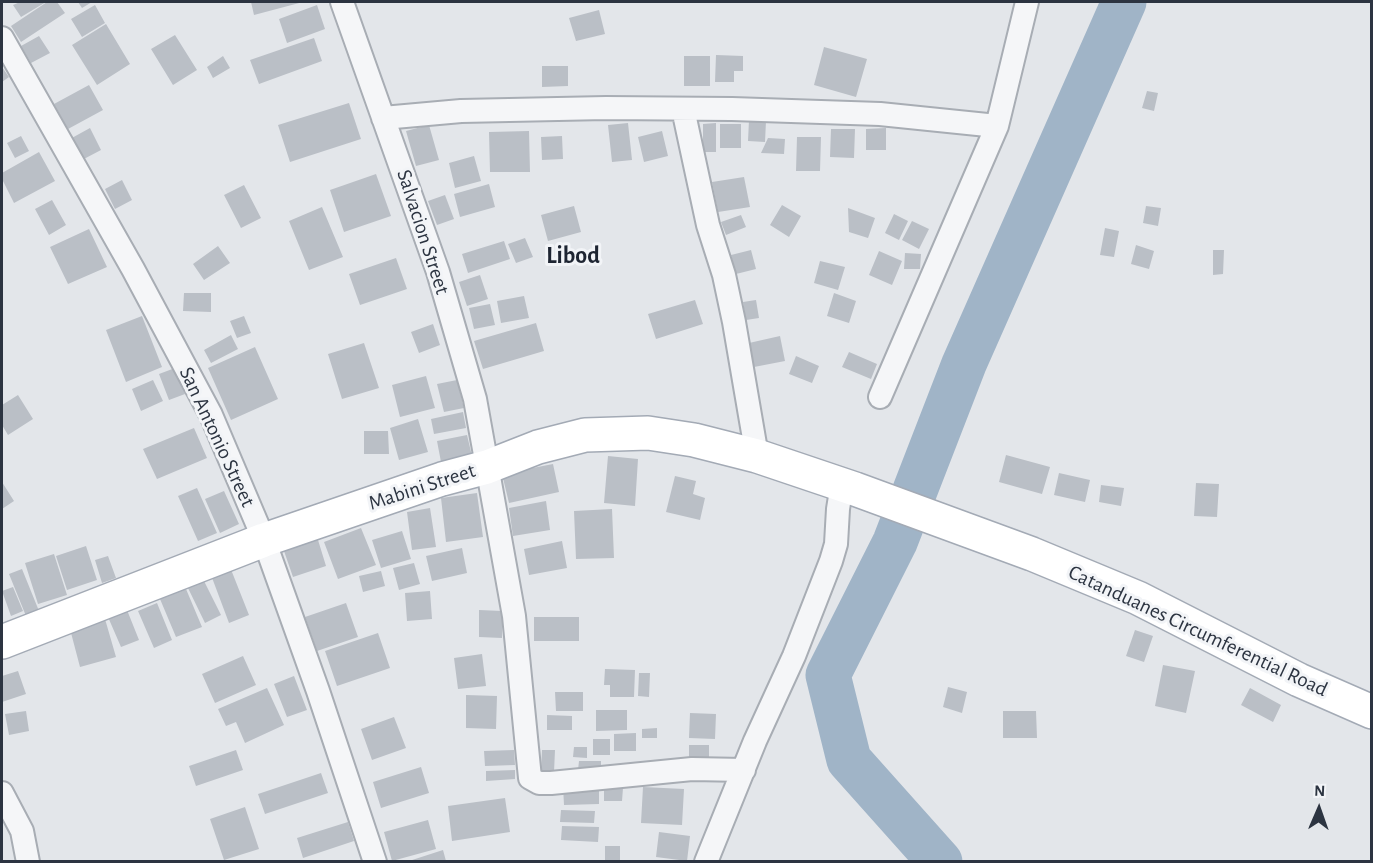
<!DOCTYPE html>
<style>
body{margin:0}
#map{position:relative;width:1373px;height:863px;overflow:hidden;background:#e3e6ea;font-family:"Alegreya Sans",sans-serif}
canvas{display:block}
.frame{position:absolute;inset:0;border:3px solid #2c3441;pointer-events:none}
.north{position:absolute;left:1289px;top:779px;width:60px;height:60px;-webkit-text-stroke:4px #f2f4f7;paint-order:stroke;rotate:2deg;font-size:16px;font-weight:700;line-height:24px;text-align:center;color:#2c3441}
.north::after{content:'';display:block;margin:auto;width:21px;height:27px;background:#2c3441;clip-path:polygon(50% 0,100% 100%,50% 72%,0 100%)}
</style>
<div id="map">
<canvas width="1373" height="863"></canvas>
<div class="frame"></div>
<div class="north">N</div>
</div>
<script>
const ctx = document.querySelector('canvas').getContext('2d');
ctx.lineJoin = 'round';
function shape(rows) {
  const path = new Path2D();
  for (const r of rows) {
    path.moveTo(r[0], r[1]);
    for (let i = 2; i < r.length; i += 2) path.lineTo(r[i], r[i + 1]);
  }
  return path;
}
function trace(path, color, width, dash) {
  ctx.strokeStyle = color;
  ctx.lineWidth = width;
  ctx.lineCap = dash ? 'butt' : 'round';
  ctx.setLineDash(dash || []);
  ctx.stroke(path);
}
function paint(path, color) {
  ctx.fillStyle = color;
  ctx.fill(path, 'evenodd');
}
function drawText(font, color, halo, rows, align = 'center') {
  ctx.font = font + ' "Alegreya Sans",sans-serif';
  ctx.lineWidth = 6;
  ctx.setLineDash([]);
  ctx.textBaseline = 'middle';
  ctx.strokeStyle = halo;
  ctx.fillStyle = color;
  for (const [text, x, y, turn = 0] of rows) {
    ctx.save();
    ctx.translate(x, y);
    ctx.rotate((+turn || 0) * Math.PI / 180);
    ctx.textAlign = isNaN(turn) ? turn : align;
    if (halo) ctx.strokeText(text, 0, 0);
    ctx.fillText(text, 0, 0);
    ctx.restore();
  }
}
trace(shape([
 [940,862,849,760,828,675,895,542,964,364,1124,2]
]), '#a0b4c7', 45);
paint(shape([
 [20,2,46,2,21,17,13,5],
 [47,2,57,2,65,13,21,42,11,26],
 [78,2,92,2,82,8],
 [251,2,303,2,254,15],
 [95,5,105,23,82,37,71,19],
 [317,5,325,29,287,43,279,19],
 [599,10,605,34,576,41,569,18],
 [106,24,130,64,97,85,72,45],
 [175,35,197,70,173,85,151,49],
 [39,36,50,53,31,63,21,46],
 [314,38,322,61,259,84,250,60],
 [824,47,867,59,856,97,814,85],
 [716,55,743,56,743,71,734,71,734,82,715,82],
 [223,56,230,68,213,78,207,67],
 [684,56,710,56,710,86,684,86],
 [542,66,568,66,568,86,542,87],
 [2,67,9,77,2,82],
 [89,85,103,110,68,129,54,104],
 [1147,91,1158,93,1154,111,1142,108],
 [349,103,361,139,290,162,278,125],
 [749,120,766,121,765,142,748,141],
 [628,123,632,160,612,162,608,125],
 [716,123,716,152,703,152,703,124],
 [720,124,741,124,741,148,720,148],
 [429,125,439,160,416,166,406,131],
 [90,128,101,150,82,160,70,139],
 [886,128,886,150,866,150,866,129],
 [831,129,855,129,854,158,830,157],
 [529,131,530,172,490,172,489,132],
 [662,131,668,156,644,162,638,137],
 [21,136,29,151,15,158,7,143],
 [562,136,563,159,542,160,541,137],
 [797,137,821,137,820,171,796,171],
 [768,138,785,139,784,154,761,153],
 [39,152,55,181,14,203,2,179,2,173],
 [474,156,481,181,455,188,449,163],
 [376,174,391,216,344,232,330,190],
 [744,177,750,207,718,212,712,182],
 [122,180,132,200,115,209,105,189],
 [489,184,495,207,460,217,454,194],
 [244,185,261,218,241,228,224,195],
 [445,195,454,219,437,225,428,201],
 [52,200,66,225,49,235,35,209],
 [782,205,801,216,789,237,770,225],
 [574,206,581,232,548,241,541,215],
 [1146,206,1161,208,1158,226,1143,223],
 [322,207,343,257,309,270,289,221],
 [848,208,875,218,868,238,849,232],
 [894,214,908,221,899,240,885,233],
 [741,215,746,227,726,235,721,222],
 [912,221,929,229,919,249,902,240],
 [1105,228,1119,231,1114,257,1100,255],
 [89,229,107,267,68,284,50,247],
 [525,238,533,257,516,263,508,244],
 [504,241,510,259,468,273,462,254],
 [1136,245,1154,251,1149,269,1131,264],
 [218,246,230,263,204,280,193,264],
 [751,250,756,269,736,274,731,255],
 [1213,250,1224,250,1223,274,1213,275],
 [879,251,902,261,892,285,869,275],
 [905,253,921,254,920,269,904,269],
 [396,258,407,289,360,305,349,274],
 [820,261,845,267,838,290,814,283],
 [480,275,488,299,467,306,459,282],
 [184,293,211,293,211,312,183,311],
 [834,293,856,301,849,323,827,316],
 [524,296,529,318,501,323,497,301],
 [695,300,703,324,656,339,648,314],
 [756,300,759,318,746,320,743,302],
 [490,304,495,325,474,329,469,308],
 [142,316,162,367,126,382,106,330],
 [244,316,251,333,237,338,230,321],
 [536,323,544,351,483,369,474,341],
 [433,324,440,345,419,353,411,332],
 [231,335,238,349,211,363,204,350],
 [780,336,785,361,754,367,749,343],
 [364,343,379,388,342,399,328,354],
 [255,347,278,399,231,420,208,368],
 [849,352,877,364,871,379,842,367],
 [796,356,819,366,812,383,789,374],
 [175,368,185,394,169,400,159,374],
 [426,376,435,408,400,417,392,385],
 [153,380,163,401,141,411,132,389],
 [457,380,464,408,444,412,437,384],
 [18,395,33,419,8,435,2,425,2,405],
 [463,412,466,428,434,434,431,419],
 [418,419,428,452,399,460,390,428],
 [194,428,207,458,157,479,143,449],
 [364,431,388,431,389,454,364,454],
 [467,435,472,456,441,462,437,441],
 [1006,455,1050,467,1042,494,999,482],
 [608,456,638,459,635,506,604,503],
 [553,464,559,492,509,503,502,474],
 [1059,473,1090,480,1085,502,1054,495],
 [675,476,696,481,693,494,705,498,700,520,666,512],
 [2,482,14,501,2,509],
 [1196,483,1219,484,1217,517,1194,516],
 [1101,485,1124,488,1121,506,1099,502],
 [197,488,217,533,198,541,178,496],
 [224,491,239,524,220,533,205,499],
 [477,493,483,537,446,542,441,498],
 [546,501,550,530,513,536,509,508],
 [430,508,436,547,412,550,407,512],
 [612,509,614,558,576,559,574,511],
 [361,528,376,565,338,579,324,542],
 [402,531,411,559,381,568,372,540],
 [318,540,326,566,293,577,284,551],
 [562,541,567,568,529,575,524,549],
 [86,546,97,580,67,590,56,556],
 [462,548,467,573,432,581,426,556],
 [54,554,67,595,38,604,25,563],
 [108,556,116,578,102,583,95,560],
 [414,563,420,584,399,590,393,568],
 [230,567,249,615,229,623,211,575],
 [22,569,39,611,26,616,9,574],
 [381,571,385,586,363,592,359,576],
 [204,581,221,615,205,623,188,588],
 [13,587,23,611,11,616,2,591],
 [186,589,202,627,176,637,160,599],
 [430,591,432,619,407,621,405,593],
 [157,603,172,640,154,648,138,611],
 [346,603,358,637,317,651,305,617],
 [127,610,139,640,121,647,108,617],
 [479,610,502,611,502,638,479,637],
 [534,617,579,617,579,641,534,641],
 [105,619,116,657,80,667,70,629],
 [1135,630,1153,636,1144,662,1126,656],
 [378,633,390,668,337,686,325,651],
 [482,654,486,686,458,689,454,658],
 [243,656,256,685,215,703,202,674],
 [1163,665,1195,671,1186,713,1155,706],
 [605,669,635,670,634,697,610,697,610,685,604,685],
 [18,671,26,694,2,702,2,676],
 [639,673,650,673,649,697,638,696],
 [294,676,307,710,287,717,274,684],
 [948,687,967,692,962,713,943,707],
 [267,688,284,725,245,743,236,722,226,726,218,709],
 [1250,688,1281,705,1273,722,1241,705],
 [555,692,583,692,583,711,556,711],
 [466,695,497,696,496,729,466,728],
 [596,710,627,710,627,730,596,731],
 [26,711,29,731,9,735,5,714],
 [1003,711,1036,711,1037,738,1003,738],
 [690,713,716,714,715,739,689,738],
 [547,715,572,716,572,730,547,730],
 [394,717,406,748,372,760,361,729],
 [657,728,657,738,642,738,642,729],
 [636,733,636,751,614,751,614,734],
 [593,739,610,739,610,755,593,755],
 [689,745,709,745,709,760,689,760],
 [574,747,587,747,587,758,573,757],
 [236,750,243,770,196,786,189,766],
 [514,750,515,765,485,766,484,751],
 [542,750,555,750,554,772,541,771],
 [579,761,601,761,601,770,578,770],
 [421,767,429,793,381,808,373,782],
 [515,770,515,779,486,781,486,771],
 [321,773,328,793,265,814,258,794],
 [563,786,599,786,599,804,564,805],
 [604,787,623,788,622,801,604,801],
 [643,787,684,789,682,825,641,823],
 [505,798,510,832,452,841,448,806],
 [245,807,259,849,224,860,210,819],
 [561,810,595,811,594,823,560,822],
 [428,820,436,849,392,861,384,832],
 [348,822,354,841,303,858,297,838],
 [562,826,599,827,598,842,561,840],
 [659,832,690,836,687,861,656,857],
 [605,846,620,846,620,861,605,861],
 [443,850,446,861,409,861]
]), '#babfc6');
const minor = shape([
 [342,2,438,272,475,399,514,616,530,778,539,783,551,783,692,769,744,770],
 [2,38,133,269,211,415,264,540,318,691,375,862],
 [683,109,708,225,724,275,734,322,757,456],
 [383,118,461,111,606,108,732,109,880,114,997,126],
 [880,397,997,126,1027,2],
 [2,793,22,831,28,862],
 [706,862,755,741,794,656,831,561,836,544,838,509,842,484]
]);
const primary = shape([
 [2,642,264,540,442,479,487,467,538,447,585,435,648,433,694,440,757,456,855,489,1032,554,1138,598,1299,680,1372,712]
]);
trace(minor, '#a8adb4', 26);
trace(primary, '#a3aab5', 36);
trace(minor, '#f5f6f8', 22);
trace(primary, '#fff', 33);
drawText('21px', '#2c3441', '#f2f4f7', [
 ["Salvacion Street",423,232,72],
 ["San Antonio Street",217,437,65],
 ["Mabini Street",422,487,-18],
 ["Catanduanes Circumferential Road",1198,631,25]
]);
drawText('bold 24px', '#1e2532', '#f2f4f7', [
 ["Libod",573,256]
]);
</script>
